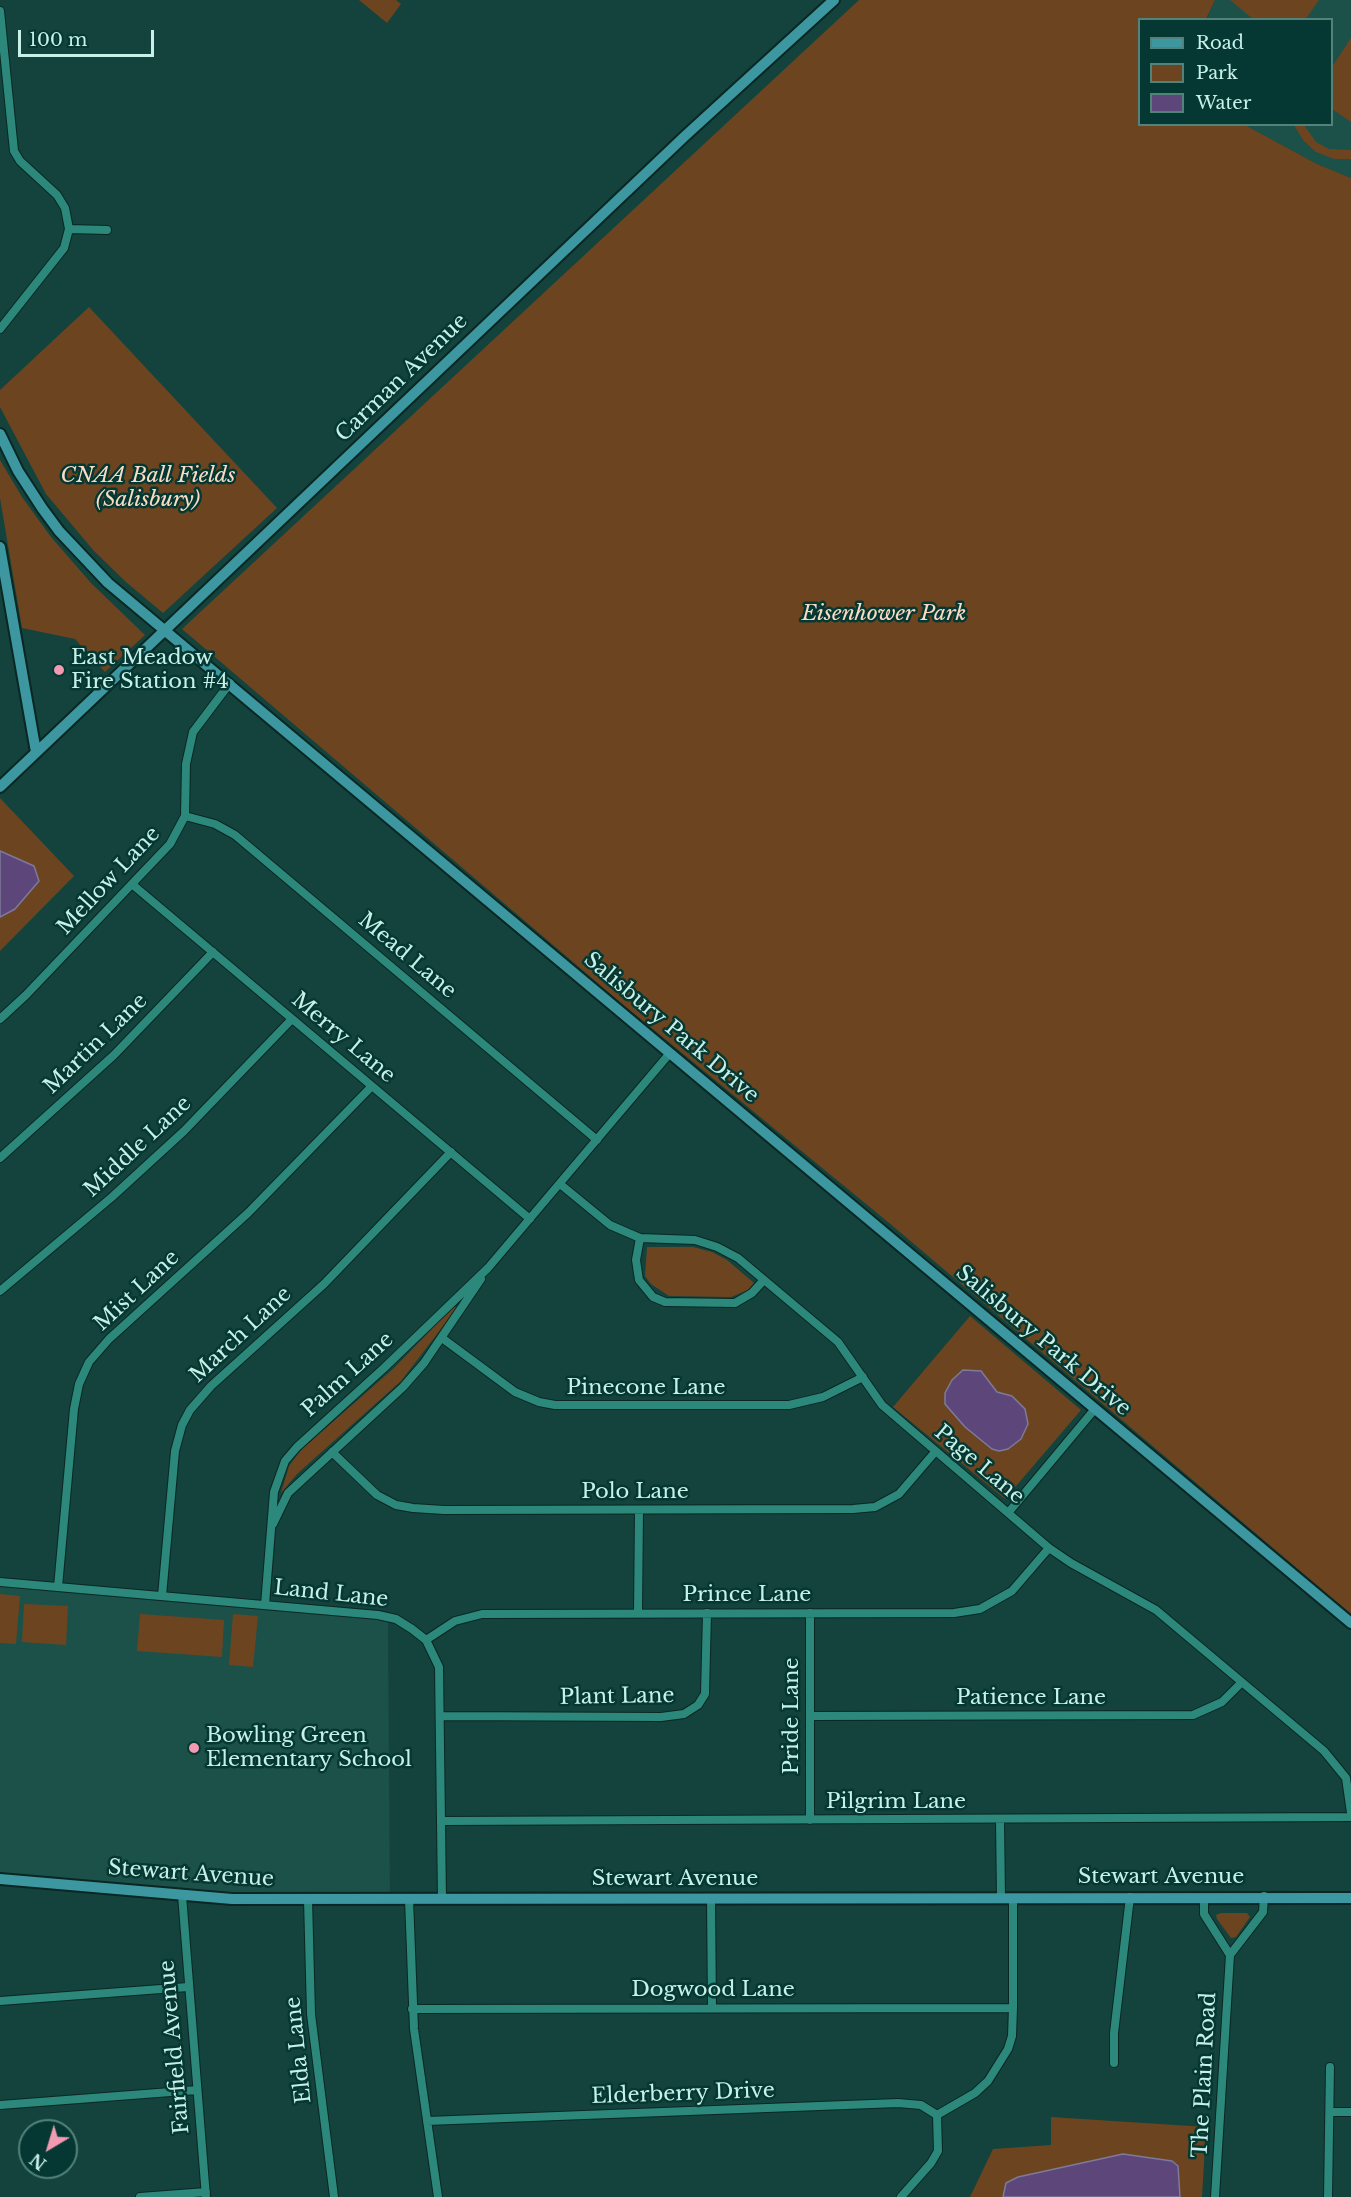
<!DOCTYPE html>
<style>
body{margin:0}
#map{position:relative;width:1351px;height:2197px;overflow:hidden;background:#13433c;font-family:"Libre Baskerville",serif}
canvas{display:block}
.legend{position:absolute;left:1138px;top:18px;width:195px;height:108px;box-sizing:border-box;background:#053832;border:2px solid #53827b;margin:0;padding:8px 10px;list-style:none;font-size:18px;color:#c7f0e8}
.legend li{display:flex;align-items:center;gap:12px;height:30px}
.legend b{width:30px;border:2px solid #53827b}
.north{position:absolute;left:18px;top:2119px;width:60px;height:60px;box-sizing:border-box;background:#053832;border:2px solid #53827b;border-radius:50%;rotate:218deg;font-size:16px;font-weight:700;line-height:24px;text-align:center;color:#c7f0e8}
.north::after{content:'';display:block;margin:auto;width:21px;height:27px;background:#f19ab2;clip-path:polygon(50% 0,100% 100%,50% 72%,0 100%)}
.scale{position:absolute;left:18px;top:30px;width:136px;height:27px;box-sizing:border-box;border:3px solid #c7f0e8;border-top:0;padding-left:8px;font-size:18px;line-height:21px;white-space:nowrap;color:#c7f0e8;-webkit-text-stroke:4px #053832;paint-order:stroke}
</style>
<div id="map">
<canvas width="1351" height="2197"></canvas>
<ul class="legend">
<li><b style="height:8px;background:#3d97a0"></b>Road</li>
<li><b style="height:16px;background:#6c4520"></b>Park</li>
<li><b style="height:16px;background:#5d477a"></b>Water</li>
</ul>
<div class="north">N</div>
<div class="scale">100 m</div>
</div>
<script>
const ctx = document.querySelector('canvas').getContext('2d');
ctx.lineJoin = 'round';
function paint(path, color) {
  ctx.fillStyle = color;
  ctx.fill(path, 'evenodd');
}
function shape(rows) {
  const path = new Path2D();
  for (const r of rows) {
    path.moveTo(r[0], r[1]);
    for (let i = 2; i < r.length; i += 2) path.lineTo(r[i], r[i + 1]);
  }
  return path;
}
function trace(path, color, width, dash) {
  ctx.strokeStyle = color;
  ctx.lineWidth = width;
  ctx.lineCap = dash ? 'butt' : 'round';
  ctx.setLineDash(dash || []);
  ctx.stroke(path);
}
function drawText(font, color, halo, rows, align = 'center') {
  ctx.font = font + ' "Libre Baskerville",serif';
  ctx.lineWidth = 5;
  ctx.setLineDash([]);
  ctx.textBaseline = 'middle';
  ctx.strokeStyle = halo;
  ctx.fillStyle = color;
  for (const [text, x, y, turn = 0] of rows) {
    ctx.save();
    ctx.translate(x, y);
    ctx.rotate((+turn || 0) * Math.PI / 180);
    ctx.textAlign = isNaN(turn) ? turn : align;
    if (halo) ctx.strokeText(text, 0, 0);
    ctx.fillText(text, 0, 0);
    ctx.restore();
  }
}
paint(shape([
 [1215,0,1351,0,1351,178,1317,164,1245,125,1332,124,1332,20,1206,20],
 [0,1583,388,1619,390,1897,233,1897,0,1877]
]), '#1b5149');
paint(shape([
 [359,0,396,0,401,4,387,23],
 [859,0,1215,0,1206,19,1140,20,1140,124,1245,125,1317,164,1351,178,1351,1614,888,1222,620,1002,182,629],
 [1230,0,1319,0,1305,20,1253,19],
 [1351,38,1351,122,1332,109,1332,67],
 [1294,125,1304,125,1316,142,1329,149,1351,150,1351,159,1334,159,1316,152,1303,140],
 [89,307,277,508,163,613,126,582,94,551,46,494,0,407,0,390],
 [0,460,22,497,51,537,91,583,145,635,105,672,75,639,22,628,0,498],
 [0,798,74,876,0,951],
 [647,1247,693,1247,712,1252,727,1260,754,1283,748,1290,731,1297,669,1296,651,1284,645,1276],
 [454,1306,457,1308,401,1381,297,1474,281,1493,289,1466,301,1450,394,1368],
 [970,1316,1081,1410,1005,1499,893,1407],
 [0,1594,20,1596,16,1644,0,1643],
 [24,1604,68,1606,66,1645,22,1642],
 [140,1614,224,1620,222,1657,137,1651],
 [233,1614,258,1616,253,1667,229,1665],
 [1221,1913,1247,1913,1250,1917,1236,1937,1231,1938,1217,1919,1216,1915],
 [1051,2117,1206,2127,1202,2197,970,2197,993,2149,1051,2145]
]), '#6c4520');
const water = shape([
 [0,851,34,866,39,881,15,909,0,917,0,851],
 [963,1370,981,1371,997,1392,1012,1396,1025,1409,1028,1424,1021,1439,1008,1449,999,1451,992,1449,965,1427,945,1404,945,1393,952,1380,963,1370],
 [1123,2154,1172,2161,1178,2166,1180,2197,1003,2197,1006,2183,1018,2177,1123,2154]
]);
paint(water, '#5d477a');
trace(water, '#7d7a9b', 1.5);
const street = shape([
 [0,11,14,151,20,161,57,195,65,208,69,229,64,248,0,329],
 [69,229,107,230],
 [185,816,215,824,235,835,597,1140],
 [133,885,530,1219],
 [0,1019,26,995,170,844,185,816,186,764,193,732,230,683],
 [0,1158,114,1055,213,952],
 [560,1184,610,1225,640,1238,695,1240,717,1247,738,1258,838,1342,882,1405,1049,1548,1071,1563,1156,1610,1324,1751,1346,1778,1351,1813],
 [640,1238,636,1260,639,1280,653,1297,665,1302,735,1303,752,1293,763,1281],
 [0,1291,112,1197,184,1131,292,1019],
 [442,1338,515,1392,539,1402,555,1405,789,1405,823,1397,863,1377],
 [332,1452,377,1495,396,1505,413,1508,444,1510,853,1509,875,1507,899,1494,935,1452],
 [1008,1513,1094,1410],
 [273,1524,288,1493,403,1387,424,1363,481,1279],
 [0,1582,378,1615,396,1619,412,1629,426,1640,439,1667,442,1899],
 [58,1587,74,1409,79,1384,89,1362,109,1339,248,1213,372,1086],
 [162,1596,175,1451,182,1425,190,1410,211,1386,324,1284,451,1152],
 [265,1605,274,1492,285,1461,297,1447,384,1368,488,1268,670,1053],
 [638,1613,639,1510],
 [810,1613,810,1820],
 [426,1640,455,1621,482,1614,954,1613,980,1609,1012,1591,1049,1548],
 [441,1716,661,1717,684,1714,698,1705,705,1694,707,1613],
 [810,1716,1193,1715,1222,1702,1241,1683],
 [1000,1820,1001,1898],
 [442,1821,1351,1817],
 [182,1895,206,2197],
 [1204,1898,1204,1914,1230,1955],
 [308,1899,311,2014,334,2197],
 [409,1899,414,2029,438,2197],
 [711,1899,712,2008],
 [0,2001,188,1987],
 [412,2009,1013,2008],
 [1114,2063,1114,2033,1130,1897],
 [0,2105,197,2090],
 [1330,2112,1351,2112],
 [937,2115,975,2093,988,2081,1008,2049,1012,2036,1013,2008,1013,1898],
 [427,2121,898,2103,921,2105,937,2115],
 [140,2197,206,2192],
 [901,2197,931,2163,938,2151,937,2115],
 [1215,2197,1230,1955,1263,1912,1264,1896],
 [1328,2197,1330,2067]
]);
const secondary = shape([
 [0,434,18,471,42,508,59,531,108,583,1351,1623],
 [0,547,36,752],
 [0,787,685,136,834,0],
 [0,1879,232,1899,1351,1898]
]);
trace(street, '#0a2723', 10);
trace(secondary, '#0a2723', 14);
trace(street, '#2c887b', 8);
trace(secondary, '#3d97a0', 10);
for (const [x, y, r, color] of [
 [59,670,6,"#f19ab2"],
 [194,1748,6,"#f19ab2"]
]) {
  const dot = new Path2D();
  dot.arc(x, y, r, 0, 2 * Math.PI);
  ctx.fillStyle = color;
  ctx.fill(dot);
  trace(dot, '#053832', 2);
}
drawText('21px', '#c7f0e8', '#053832', [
 ["Carman Avenue",402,378,-44],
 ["Mellow Lane",109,881,-47],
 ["Mead Lane",407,956,40],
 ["Salisbury Park Drive",671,1028,40],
 ["Merry Lane",343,1038,40],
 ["Martin Lane",96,1044,-44],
 ["Middle Lane",138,1147,-43],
 ["Mist Lane",137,1291,-43],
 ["March Lane",241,1335,-43],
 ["Salisbury Park Drive",1043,1341,40],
 ["Palm Lane",348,1375,-42],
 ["Pinecone Lane",646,1388],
 ["Page Lane",979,1465,40],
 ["Polo Lane",635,1492],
 ["Land Lane",331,1594,6],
 ["Prince Lane",747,1595],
 ["Plant Lane",617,1697,-1],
 ["Patience Lane",1031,1698],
 ["Pride Lane",792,1716,-90],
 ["Pilgrim Lane",896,1802],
 ["Stewart Avenue",191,1874,4],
 ["Stewart Avenue",1161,1877],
 ["Stewart Avenue",675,1879],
 ["Dogwood Lane",713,1990],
 ["Fairfield Avenue",175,2047,-95],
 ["Elda Lane",299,2050,-96],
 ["The Plain Road",1205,2075,-87],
 ["Elderberry Drive",683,2094,-2]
]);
drawText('italic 21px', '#fadcc4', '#053832', [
 ["CNAA Ball Fields",148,476],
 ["(Salisbury)",148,500],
 ["Eisenhower Park",884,614]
]);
drawText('21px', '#c7f0e8', '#053832', [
 ["East Meadow",71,658],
 ["Fire Station #4",71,682],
 ["Bowling Green",206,1736],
 ["Elementary School",206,1760]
], 'left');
</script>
